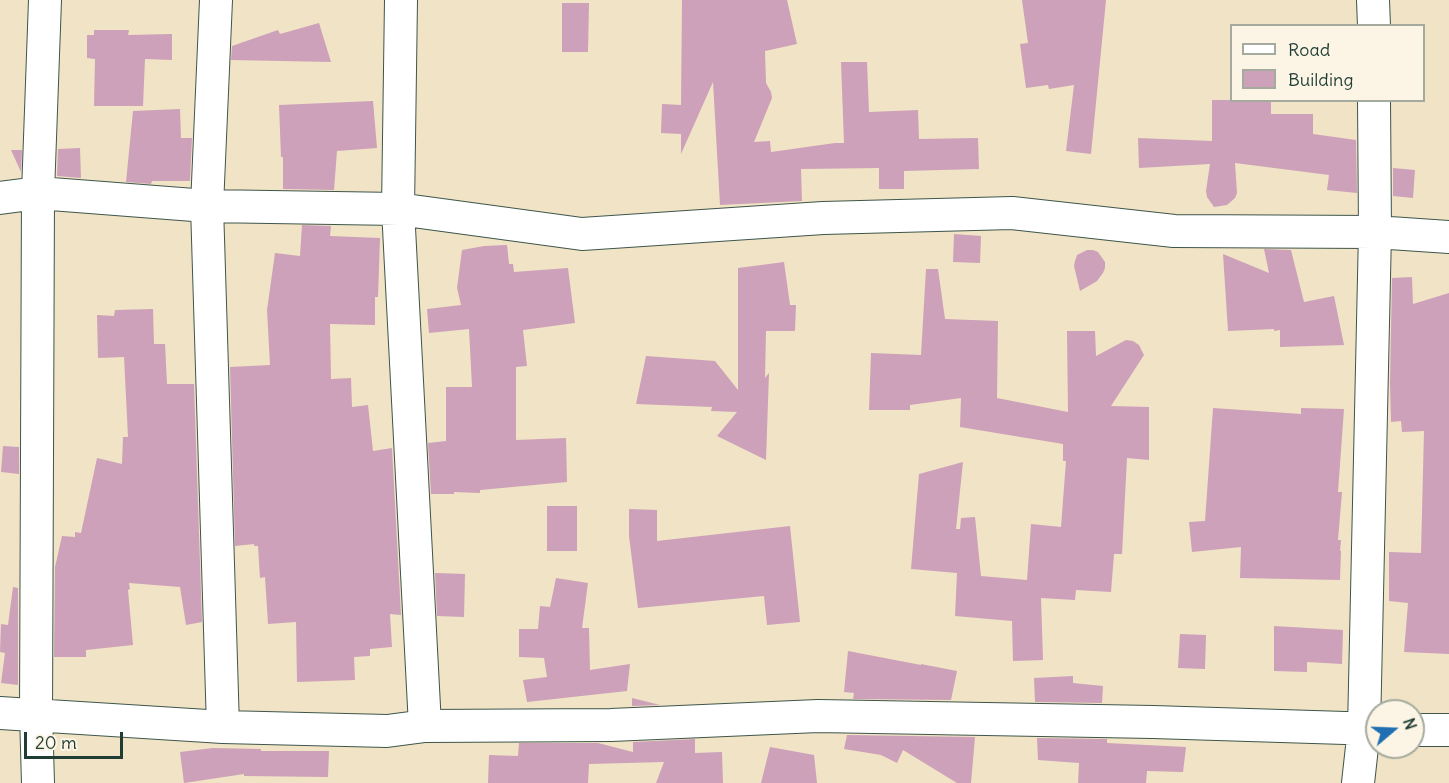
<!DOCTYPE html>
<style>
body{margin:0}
#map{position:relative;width:1449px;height:783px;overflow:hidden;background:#f1e3c6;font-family:Delius,sans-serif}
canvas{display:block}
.legend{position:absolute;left:1230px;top:24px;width:195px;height:78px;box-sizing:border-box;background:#fcf5e5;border:2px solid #a4ab9e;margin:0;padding:8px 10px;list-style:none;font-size:18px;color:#1f3d34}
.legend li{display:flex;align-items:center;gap:12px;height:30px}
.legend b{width:30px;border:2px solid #a4ab9e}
.north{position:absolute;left:1365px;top:699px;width:60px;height:60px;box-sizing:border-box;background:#fcf5e5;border:2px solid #a4ab9e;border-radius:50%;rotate:71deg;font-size:16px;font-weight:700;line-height:24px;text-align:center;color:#1f3d34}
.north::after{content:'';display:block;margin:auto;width:21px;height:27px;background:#1f6fb2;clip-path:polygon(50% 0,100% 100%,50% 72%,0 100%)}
.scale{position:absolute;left:24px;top:732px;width:99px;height:27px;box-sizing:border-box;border:3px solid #1f3d34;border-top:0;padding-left:8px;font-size:18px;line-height:21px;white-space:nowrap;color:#1f3d34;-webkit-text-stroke:4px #fcf5e5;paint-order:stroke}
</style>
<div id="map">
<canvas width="1449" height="783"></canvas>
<ul class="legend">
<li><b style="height:8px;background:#fff"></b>Road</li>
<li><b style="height:16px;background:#cda1b9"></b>Building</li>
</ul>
<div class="north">N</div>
<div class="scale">20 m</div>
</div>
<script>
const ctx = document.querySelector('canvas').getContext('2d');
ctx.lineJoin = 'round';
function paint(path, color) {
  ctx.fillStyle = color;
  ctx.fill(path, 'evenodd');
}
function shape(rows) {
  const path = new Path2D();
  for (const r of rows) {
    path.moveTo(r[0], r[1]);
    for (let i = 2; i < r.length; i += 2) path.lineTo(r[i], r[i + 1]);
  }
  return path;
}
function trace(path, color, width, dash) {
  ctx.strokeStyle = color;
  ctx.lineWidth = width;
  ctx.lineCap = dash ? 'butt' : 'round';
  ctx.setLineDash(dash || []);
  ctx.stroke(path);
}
paint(shape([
 [682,0,787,0,797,44,765,51,766,83,771,92,772,98,754,142,770,141,771,152,835,143,844,143,841,62,867,62,869,112,918,110,919,139,978,138,979,169,904,171,904,189,879,189,879,168,801,169,802,201,720,205,713,82,681,154,681,134,661,133,662,104,681,105],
 [1022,0,1106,0,1091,154,1066,151,1074,85,1049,89,1048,85,1026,88,1020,44,1028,43],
 [562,3,589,3,588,52,562,52],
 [319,23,331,62,231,60,232,46,278,30,280,34],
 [94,30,129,30,128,35,172,34,172,60,145,59,143,106,94,106,95,59,87,58,87,35,94,35],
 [1212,100,1271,100,1271,114,1313,114,1313,134,1356,140,1357,193,1327,190,1329,175,1235,163,1237,193,1235,198,1227,205,1214,207,1207,197,1206,191,1210,164,1139,168,1138,138,1212,141],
 [373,101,377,148,337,151,334,190,283,189,283,157,281,157,279,105],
 [180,109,181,138,192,138,190,181,152,181,151,184,126,182,133,111],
 [80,148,81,178,57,176,58,149],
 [11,150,22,150,21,172],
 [1393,168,1415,170,1413,198,1393,196],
 [302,225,331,226,330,236,380,238,378,297,375,297,375,325,330,324,331,379,351,378,352,407,368,405,373,451,392,448,401,615,390,614,392,647,370,649,370,656,354,657,355,680,297,682,296,622,268,624,265,577,260,578,258,546,254,546,254,544,235,546,230,367,270,365,267,310,275,253,300,256],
 [954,234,981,236,980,263,953,262],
 [507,245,509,264,513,264,514,272,568,268,575,323,523,330,527,366,516,367,516,440,566,438,567,482,480,490,480,493,454,492,454,494,431,494,428,443,446,441,446,387,472,387,469,329,429,333,427,309,461,305,457,288,462,250,484,246],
 [1264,249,1291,250,1304,302,1334,296,1344,345,1280,347,1280,330,1274,331,1274,329,1228,331,1223,254,1269,273],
 [1087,250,1093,250,1098,252,1105,262,1105,268,1103,273,1097,281,1080,291,1074,266,1075,261,1077,255],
 [784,262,790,305,796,305,795,331,766,331,765,378,769,373,766,460,717,436,737,412,711,411,712,407,636,404,646,356,715,361,738,390,738,268],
 [926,269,938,269,945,319,998,321,997,398,1068,412,1067,331,1095,331,1096,356,1126,340,1133,341,1139,345,1144,355,1111,406,1149,407,1149,460,1127,458,1122,554,1114,554,1111,592,1076,590,1075,600,1041,598,1043,660,1013,661,1012,621,955,616,957,573,911,569,919,474,963,462,956,529,960,529,961,518,975,517,981,576,1027,580,1031,524,1061,527,1066,461,1063,461,1063,444,960,427,961,398,910,405,910,410,869,410,871,353,921,355],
 [1412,277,1413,304,1449,293,1449,654,1404,652,1408,603,1389,601,1389,552,1421,553,1424,431,1402,432,1401,421,1391,422,1390,383,1392,278],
 [153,309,154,344,165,344,167,384,194,384,202,622,186,625,180,587,129,583,130,589,128,590,133,645,86,650,86,657,54,657,55,567,62,536,75,537,75,532,81,533,97,458,122,464,123,437,128,437,124,357,98,358,97,315,114,316,115,310],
 [1213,408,1301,414,1301,408,1344,409,1338,492,1342,492,1338,540,1341,540,1340,551,1341,551,1340,580,1240,578,1241,547,1192,552,1189,522,1205,521],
 [3,446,19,447,19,474,1,472],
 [547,506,577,506,577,551,547,551],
 [629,509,657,510,657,541,790,526,800,622,767,625,764,596,638,608,629,536],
 [435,573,465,574,464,617,437,616],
 [556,578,588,583,582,628,589,628,590,670,630,664,627,691,527,702,523,680,547,677,544,658,519,657,519,629,538,629,540,606,550,607],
 [13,587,18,588,18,685,1,683,5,653,0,652,1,624,8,625],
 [1274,626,1343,630,1342,664,1307,662,1307,672,1274,671],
 [1180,634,1206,635,1205,669,1178,668],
 [848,651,921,665,921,664,957,671,951,700,853,699,854,693,844,692],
 [1073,676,1073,683,1103,686,1102,703,1035,702,1034,678],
 [632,698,660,705,632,706],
 [847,735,975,737,971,783,957,783,903,750,897,763,881,755,844,749],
 [1037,738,1107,739,1107,743,1186,747,1183,772,1147,771,1146,783,1078,783,1079,763,1038,760],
 [695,739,695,753,722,752,723,783,656,783,664,762,589,764,588,783,488,783,489,755,518,756,519,743,598,743,633,752,633,742],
 [770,747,814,755,817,783,761,783],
 [213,748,261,749,261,751,329,751,328,777,244,776,244,774,184,783,180,752]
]), '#cda1b9');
const minor = shape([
 [216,0,207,206,223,727],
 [401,0,398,209,425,726],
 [1373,0,1374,26],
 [0,198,38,193,207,206,398,209,582,234,823,218,1012,213,1174,231,1375,232,1449,237],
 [0,713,223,727,387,731,425,726,611,725,818,716,1153,722,1377,729],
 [1413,730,1449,730],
 [38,783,36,714,38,193,45,0],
 [1358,783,1364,729,1375,232,1374,100]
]);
trace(minor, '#3e564a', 34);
trace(minor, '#fff', 32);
</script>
